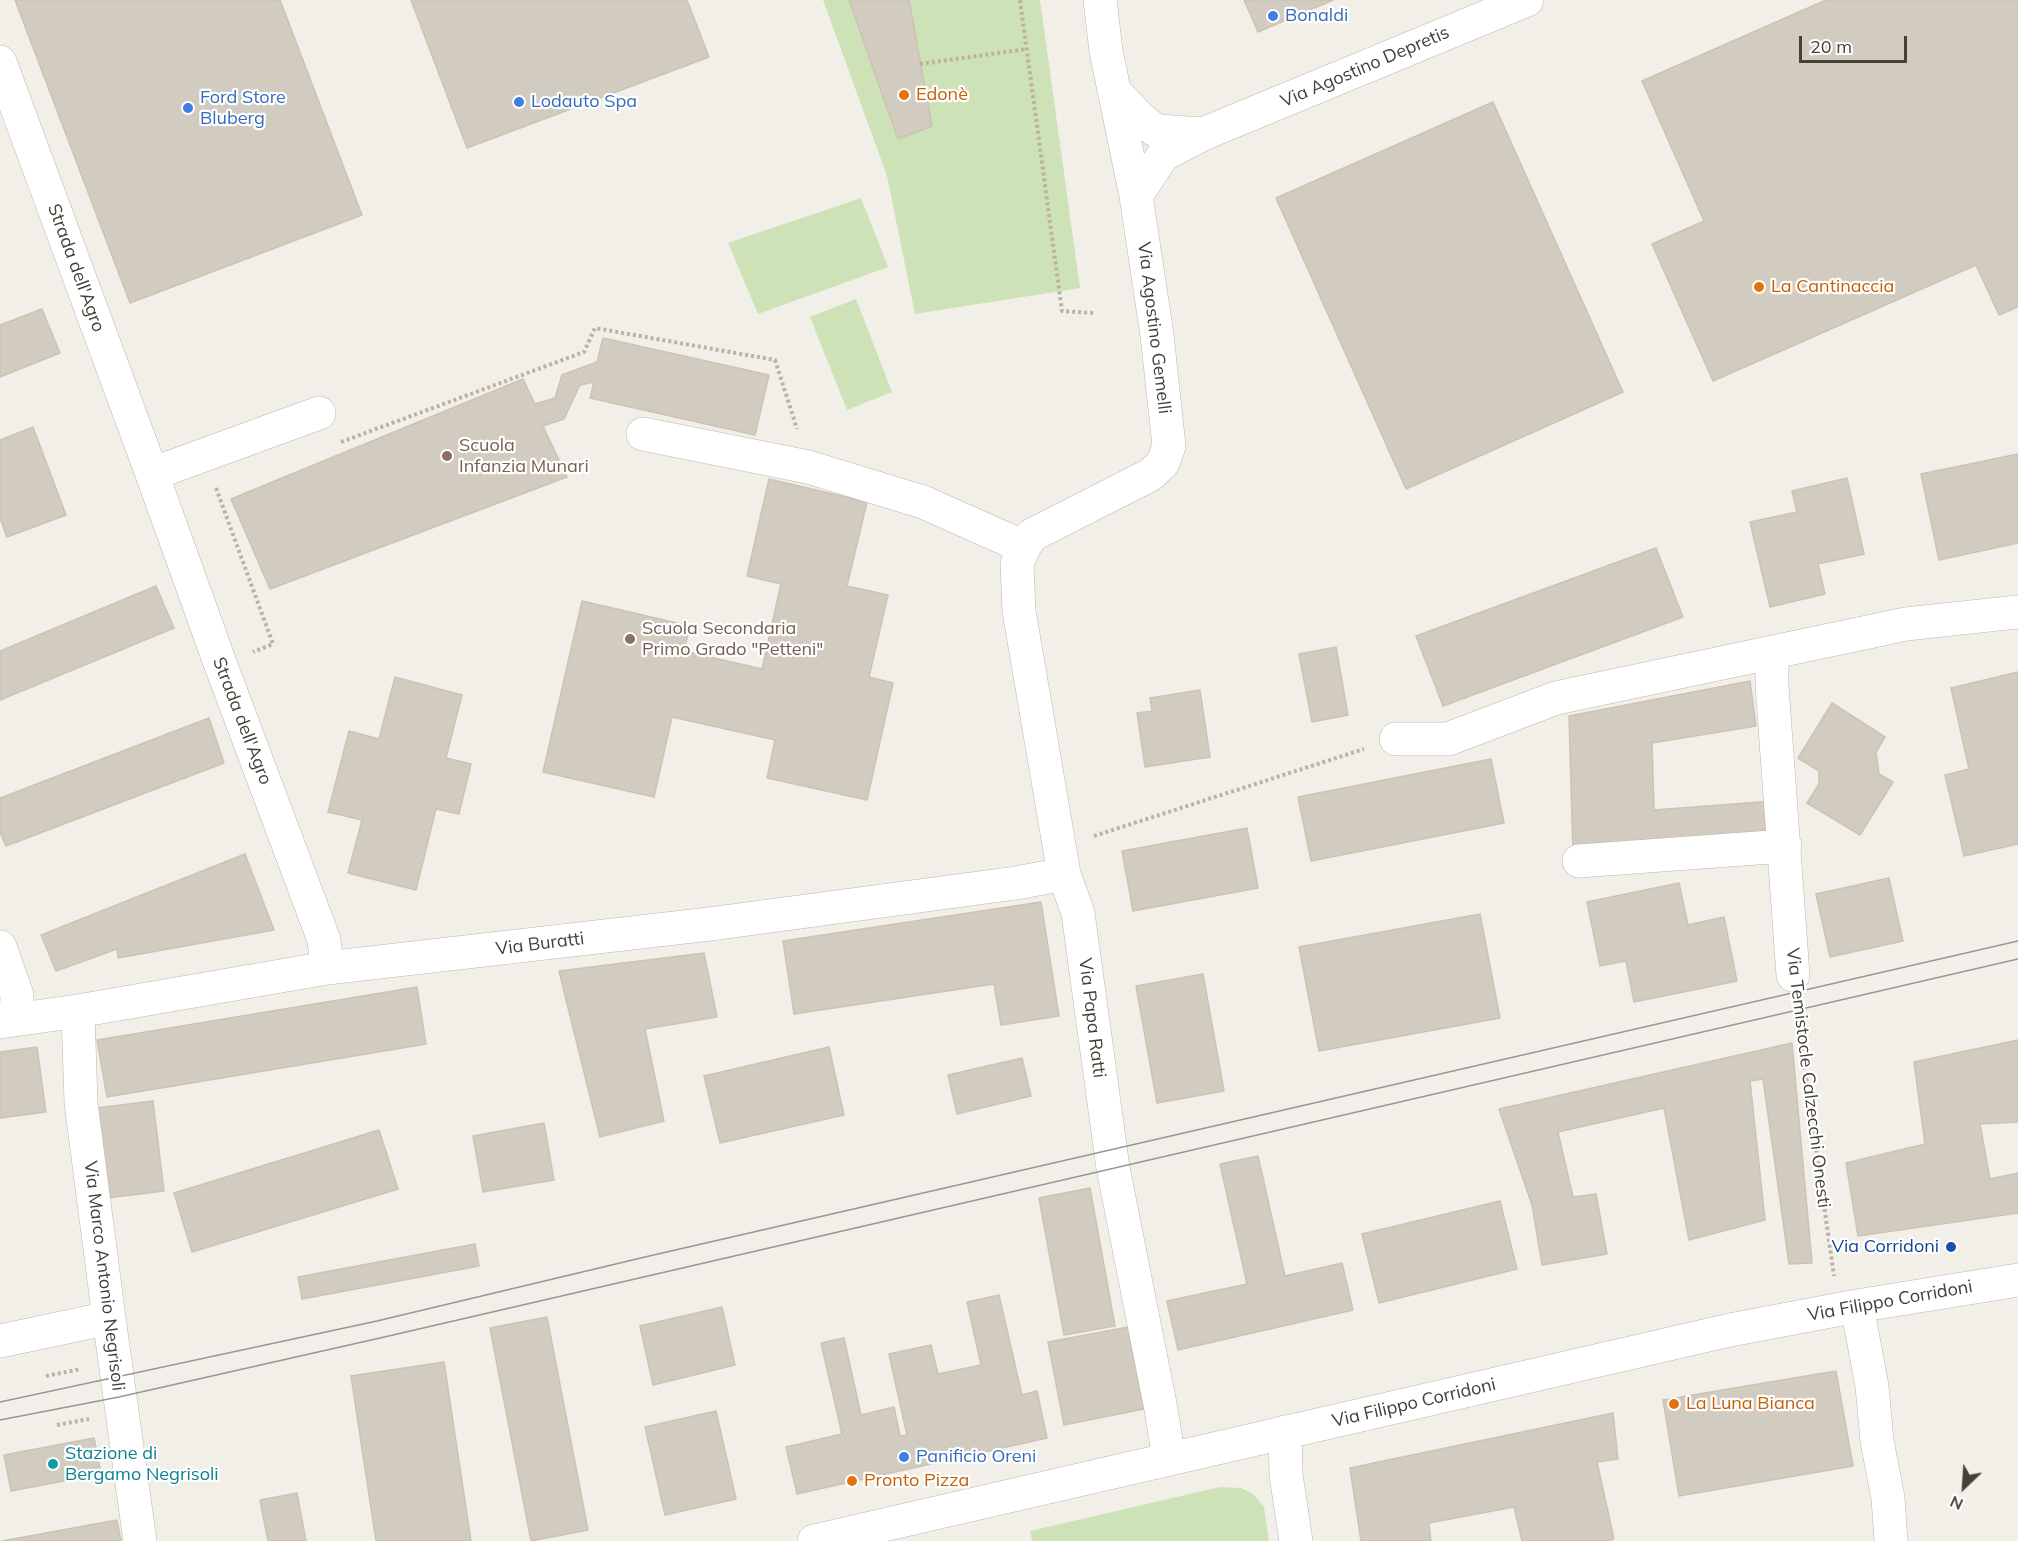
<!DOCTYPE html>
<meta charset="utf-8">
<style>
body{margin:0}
#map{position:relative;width:2018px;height:1541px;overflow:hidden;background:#f2efe8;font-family:Mulish,sans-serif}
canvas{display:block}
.north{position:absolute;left:1934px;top:1457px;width:60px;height:60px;-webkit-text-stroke:4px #fff;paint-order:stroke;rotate:205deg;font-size:16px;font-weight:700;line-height:24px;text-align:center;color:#454038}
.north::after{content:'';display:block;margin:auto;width:21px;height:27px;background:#454038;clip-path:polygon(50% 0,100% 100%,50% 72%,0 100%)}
.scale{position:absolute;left:1799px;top:36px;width:108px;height:27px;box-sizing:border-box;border:3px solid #454038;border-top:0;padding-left:8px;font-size:18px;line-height:21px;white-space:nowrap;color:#454038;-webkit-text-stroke:4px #fff;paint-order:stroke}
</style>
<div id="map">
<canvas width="2018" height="1541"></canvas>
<div class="north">N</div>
<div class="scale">20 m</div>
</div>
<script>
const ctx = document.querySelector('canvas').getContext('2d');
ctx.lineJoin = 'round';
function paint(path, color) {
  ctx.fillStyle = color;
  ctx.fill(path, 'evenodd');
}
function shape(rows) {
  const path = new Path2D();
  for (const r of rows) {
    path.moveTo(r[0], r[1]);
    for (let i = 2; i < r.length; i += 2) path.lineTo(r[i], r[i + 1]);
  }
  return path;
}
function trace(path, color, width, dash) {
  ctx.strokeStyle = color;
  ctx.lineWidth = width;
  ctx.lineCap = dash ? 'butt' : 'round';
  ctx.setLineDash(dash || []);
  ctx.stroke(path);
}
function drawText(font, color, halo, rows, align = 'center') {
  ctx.font = font + ' Mulish,sans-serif';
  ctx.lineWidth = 4.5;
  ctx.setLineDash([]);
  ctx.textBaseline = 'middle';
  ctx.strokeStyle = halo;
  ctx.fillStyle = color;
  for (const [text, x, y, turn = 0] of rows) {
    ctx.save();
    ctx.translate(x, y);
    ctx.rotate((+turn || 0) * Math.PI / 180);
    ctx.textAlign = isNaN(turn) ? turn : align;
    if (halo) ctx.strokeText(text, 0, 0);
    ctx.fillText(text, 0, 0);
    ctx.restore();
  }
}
paint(shape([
 [823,0,1040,0,1080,288,915,314,887,176],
 [861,198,888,267,758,314,728,243],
 [856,299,892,392,847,410,810,317],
 [1220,1487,1241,1488,1253,1494,1264,1507,1269,1541,1032,1541,1030,1531]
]), '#cde2b6');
const building = shape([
 [15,0,280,0,362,215,130,303,15,0],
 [411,0,687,0,709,57,467,148,411,0],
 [849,0,909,0,932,126,898,139,849,0],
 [1244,0,1333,0,1258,32,1244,0],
 [1826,0,2018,0,2018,307,1999,315,1976,265,1713,381,1652,244,1704,221,1642,81,1826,0],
 [1493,102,1623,392,1406,489,1276,198,1493,102],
 [42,309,60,353,0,377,0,325,42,309],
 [603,338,769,375,755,435,590,398,594,382,580,385,564,419,543,426,567,477,270,589,231,499,523,379,535,404,555,398,562,375,597,362,603,338],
 [33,427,66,515,7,537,0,518,0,440,33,427],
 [2018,454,2018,543,1939,560,1921,474,2018,454],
 [1847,478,1864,554,1818,564,1825,594,1770,607,1750,522,1797,512,1792,491,1847,478],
 [769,479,867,502,847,586,888,595,869,677,893,683,867,800,767,778,775,740,672,717,654,797,543,772,582,601,690,626,684,651,762,669,781,584,747,576,769,479],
 [1656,548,1683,617,1443,706,1416,636,1656,548],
 [156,586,174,628,0,700,0,651,156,586],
 [1336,647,1348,715,1312,722,1299,654,1336,647],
 [2018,672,2018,844,1964,856,1945,775,1969,769,1951,688,2018,672],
 [395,677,462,695,446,758,471,764,459,814,436,809,416,890,348,873,362,820,328,812,349,731,379,739,395,677],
 [1750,681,1756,726,1652,743,1654,810,1773,801,1776,840,1573,853,1569,716,1750,681],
 [1200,690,1210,757,1145,767,1137,713,1152,711,1150,698,1200,690],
 [1832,703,1885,737,1876,752,1879,774,1893,782,1860,835,1807,803,1819,784,1819,771,1798,758,1832,703],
 [209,718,224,763,6,846,0,832,0,798,209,718],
 [1491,759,1504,823,1311,861,1298,797,1491,759],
 [1247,828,1258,888,1133,911,1122,851,1247,828],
 [245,854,274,930,118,958,117,949,56,971,41,935,245,854],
 [1889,878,1903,941,1830,957,1816,894,1889,878],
 [1679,883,1688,925,1724,917,1737,981,1634,1002,1626,961,1600,966,1587,902,1679,883],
 [1041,902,1059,1016,1001,1025,994,984,794,1014,783,941,1041,902],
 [1480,914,1500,1018,1319,1051,1299,947,1480,914],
 [704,953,717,1017,645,1029,664,1121,600,1137,559,971,704,953],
 [1203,974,1224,1091,1157,1103,1136,986,1203,974],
 [417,987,426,1044,107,1097,97,1040,417,987],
 [2018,1040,2018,1122,1980,1124,1990,1179,2018,1173,2018,1213,1858,1236,1846,1163,1925,1144,1914,1062,2018,1040],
 [1792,1043,1812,1263,1789,1264,1763,1079,1750,1081,1765,1220,1689,1240,1664,1108,1558,1132,1573,1197,1596,1194,1607,1254,1542,1265,1532,1205,1499,1109,1792,1043],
 [37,1047,46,1112,0,1118,0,1052,37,1047],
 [829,1047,844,1115,720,1143,704,1076,829,1047],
 [1022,1058,1031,1096,957,1114,948,1075,1022,1058],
 [153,1101,164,1191,99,1199,88,1109,153,1101],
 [544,1123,554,1180,483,1192,473,1136,544,1123],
 [379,1130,398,1189,192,1252,174,1193,379,1130],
 [1258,1156,1285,1276,1342,1263,1353,1310,1178,1350,1167,1301,1247,1284,1220,1164,1258,1156],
 [1090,1188,1115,1326,1064,1335,1039,1198,1090,1188],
 [1500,1201,1517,1269,1379,1303,1362,1234,1500,1201],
 [475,1244,479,1266,302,1299,298,1277,475,1244],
 [999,1295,1022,1395,1037,1391,1047,1438,797,1494,786,1447,842,1434,821,1343,844,1338,861,1415,894,1407,900,1436,907,1435,889,1354,931,1345,938,1374,981,1365,967,1302,999,1295],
 [722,1307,735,1365,653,1385,640,1326,722,1307],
 [547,1317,588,1530,531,1541,490,1328,547,1317],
 [1128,1327,1144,1409,1064,1425,1048,1342,1128,1327],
 [444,1362,471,1541,376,1541,351,1376,444,1362],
 [1836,1371,1853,1466,1679,1496,1663,1400,1836,1371],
 [716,1411,736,1499,665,1515,645,1427,716,1411],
 [1613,1413,1618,1459,1597,1462,1614,1539,1607,1541,1522,1541,1514,1507,1429,1523,1431,1541,1361,1541,1350,1468,1613,1413],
 [94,1438,101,1474,11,1491,4,1455,94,1438],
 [297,1493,306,1541,268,1541,260,1500,297,1493],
 [117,1520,121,1541,2,1541,117,1520]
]);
paint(building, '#d2cbbf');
trace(building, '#ccc3b3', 1.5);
const minor = shape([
 [1100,0,1106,51,1136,196,1157,335,1169,446,1163,463,1150,475,1032,535,1024,547,1017,564,1019,611,1064,874,1078,913,1113,1168,1161,1409,1169,1459],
 [0,62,152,474,220,663,324,940,327,968],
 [1116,93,1140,118,1156,131,1203,134],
 [1136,196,1163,155,1203,134,1527,0],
 [643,434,808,467,923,502,1024,547],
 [152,474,319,413],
 [1772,654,1772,686,1793,975],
 [1396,739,1448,739,1556,698,1906,624,2018,612],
 [1579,861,1785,846],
 [0,947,17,995,16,1019],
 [78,1011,81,1103,109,1318,140,1541],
 [0,1022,78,1011,327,968,710,924,1016,883,1064,874],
 [1857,1306,1872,1386,1877,1441,1888,1498,1891,1541],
 [0,1341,109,1318],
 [1285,1432,1286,1475,1296,1541],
 [814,1541,1730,1330,1857,1306,2018,1280]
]);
trace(minor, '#bcb7ac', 34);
trace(shape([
 [1020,0,1062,311,1093,313],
 [920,64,1027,49],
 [341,442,584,352,595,328,775,360,797,429],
 [216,488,273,644,253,652],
 [1094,836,1364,749],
 [1796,1007,1834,1276],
 [46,1376,81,1369],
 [57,1425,89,1419]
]), '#bcb29f', 4, [3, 3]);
trace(minor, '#fff', 33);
trace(shape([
 [0,1402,377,1321,645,1257,2018,941],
 [0,1420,119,1397,380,1338,2018,959]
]), '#969696', 1.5);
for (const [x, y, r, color] of [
 [1273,16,6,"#3f7fe0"],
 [904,95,6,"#e8710a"],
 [519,102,6,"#3f7fe0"],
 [188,108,6,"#3f7fe0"],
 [1759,287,6,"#e8710a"],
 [447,456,6,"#8d6e63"],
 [630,639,6,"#8d6e63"],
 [1951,1247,6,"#1a4fb4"],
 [1674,1404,6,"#e8710a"],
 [904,1457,6,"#3f7fe0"],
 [53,1464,6,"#0f9aa8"],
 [852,1481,6,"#e8710a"]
]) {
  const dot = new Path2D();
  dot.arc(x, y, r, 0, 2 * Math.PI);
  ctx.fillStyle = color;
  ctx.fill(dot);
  trace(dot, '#fff', 2);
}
drawText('18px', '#366cbe', '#fff', [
 ["Bonaldi",1285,16],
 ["Ford Store",200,98],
 ["Bluberg",200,119],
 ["Lodauto Spa",531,102],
 ["Panificio Oreni",916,1457]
], 'left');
drawText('18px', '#454038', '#fff', [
 ["Via Agostino Depretis",1365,67,-23],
 ["Strada dell'Agro",76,268,70],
 ["Via Agostino Gemelli",1154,328,83],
 ["Strada dell'Agro",242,721,69],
 ["Via Buratti",540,944,-7],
 ["Via Papa Ratti",1092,1018,83],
 ["Via Temistocle Calzecchi Onesti",1808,1078,83],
 ["Via Marco Antonio Negrisoli",104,1276,83],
 ["Via Filippo Corridoni",1890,1301,-10],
 ["Via Filippo Corridoni",1414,1403,-13]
]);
drawText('18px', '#c56008', '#fff', [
 ["Edonè",916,95],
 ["La Cantinaccia",1771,287],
 ["La Luna Bianca",1686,1404],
 ["Pronto Pizza",864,1481]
], 'left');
drawText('18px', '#785e54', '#fff', [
 ["Scuola",459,446],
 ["Infanzia Munari",459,467],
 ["Scuola Secondaria",642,629],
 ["Primo Grado \"Petteni\"",642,650]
], 'left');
drawText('18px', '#164399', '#fff', [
 ["Via Corridoni",1939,1247]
], 'right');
drawText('18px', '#0d838f', '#fff', [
 ["Stazione di",65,1454],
 ["Bergamo Negrisoli",65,1475]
], 'left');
</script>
